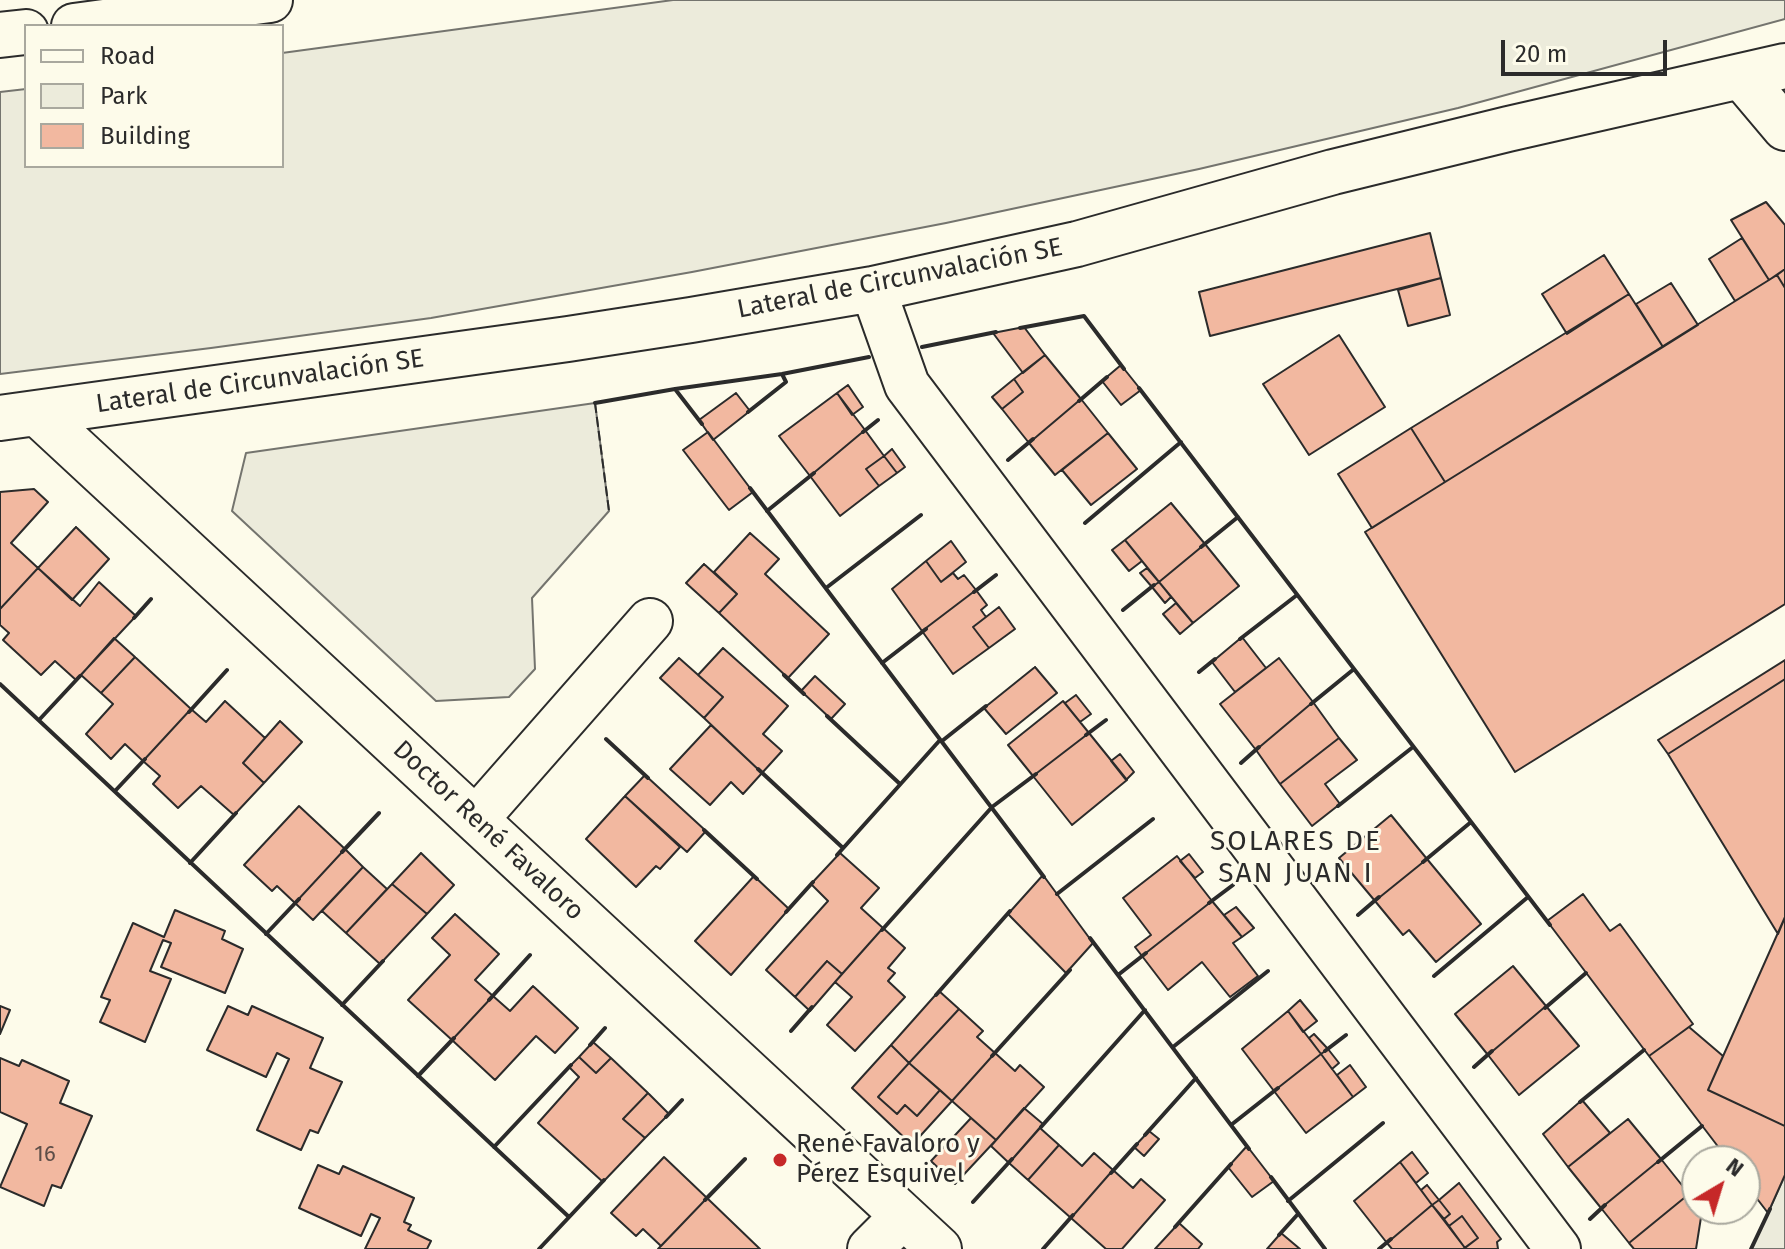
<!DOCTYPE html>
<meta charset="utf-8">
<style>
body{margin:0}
#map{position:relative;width:1785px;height:1249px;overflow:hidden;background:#fdfbea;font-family:"Fira Sans",sans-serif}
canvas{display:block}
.legend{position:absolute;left:24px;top:24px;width:260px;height:144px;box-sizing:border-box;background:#fdfbea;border:2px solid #a9a89e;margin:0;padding:10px 14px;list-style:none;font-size:24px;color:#2b2b2b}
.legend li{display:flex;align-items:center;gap:16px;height:40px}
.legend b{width:40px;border:2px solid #a9a89e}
.north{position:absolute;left:1681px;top:1145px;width:80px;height:80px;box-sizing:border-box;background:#fdfbea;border:2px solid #a9a89e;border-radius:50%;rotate:38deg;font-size:22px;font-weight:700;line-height:32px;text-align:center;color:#2b2b2b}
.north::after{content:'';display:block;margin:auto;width:28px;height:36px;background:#c62828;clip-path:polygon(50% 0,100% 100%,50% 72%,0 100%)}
.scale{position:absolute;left:1501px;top:40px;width:166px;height:36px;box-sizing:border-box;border:4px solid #2b2b2b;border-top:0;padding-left:10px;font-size:24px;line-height:28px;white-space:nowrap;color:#2b2b2b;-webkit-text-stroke:6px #fdfbea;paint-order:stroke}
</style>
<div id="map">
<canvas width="1785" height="1249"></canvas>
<ul class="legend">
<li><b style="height:10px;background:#fdfbea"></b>Road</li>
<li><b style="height:22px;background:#ecebdb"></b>Park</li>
<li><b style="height:22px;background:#f2b8a0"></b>Building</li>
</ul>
<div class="north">N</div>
<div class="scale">20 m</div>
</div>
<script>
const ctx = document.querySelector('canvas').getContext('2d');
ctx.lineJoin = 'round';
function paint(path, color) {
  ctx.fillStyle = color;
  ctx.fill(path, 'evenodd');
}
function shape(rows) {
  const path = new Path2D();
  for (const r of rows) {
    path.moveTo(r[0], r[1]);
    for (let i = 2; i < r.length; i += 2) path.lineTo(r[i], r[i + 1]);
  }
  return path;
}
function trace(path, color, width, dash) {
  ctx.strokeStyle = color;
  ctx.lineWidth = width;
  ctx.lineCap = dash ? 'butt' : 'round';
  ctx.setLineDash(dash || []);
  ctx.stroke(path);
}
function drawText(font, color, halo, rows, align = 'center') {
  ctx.font = font + ' "Fira Sans",sans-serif';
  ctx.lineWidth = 6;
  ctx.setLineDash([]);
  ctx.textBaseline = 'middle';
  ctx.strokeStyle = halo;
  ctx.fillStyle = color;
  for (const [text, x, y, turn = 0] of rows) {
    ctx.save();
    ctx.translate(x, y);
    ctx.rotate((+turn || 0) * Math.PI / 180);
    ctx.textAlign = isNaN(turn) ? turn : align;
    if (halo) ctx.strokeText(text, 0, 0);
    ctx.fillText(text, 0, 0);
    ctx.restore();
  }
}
const green = shape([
 [673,0,1785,0,1785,19,1458,108,1199,169,946,223,692,272,431,318,211,348,0,374,0,92,26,89,26,166,282,166,282,53,673,0],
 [595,403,609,511,532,598,535,669,509,697,436,701,232,511,246,453,595,403],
 [1785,1175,1785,1249,1751,1249,1768,1213,1785,1175]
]);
paint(green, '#ecebdb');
trace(green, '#74746e', 2);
const building = shape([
 [1766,202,1785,225,1785,269,1769,280,1731,220,1766,202],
 [1430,233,1441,278,1210,336,1199,292,1430,233],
 [1742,238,1769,280,1735,301,1709,259,1742,238],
 [1604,255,1629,294,1567,334,1542,294,1604,255],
 [1785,269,1785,288,1777,275,1785,269],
 [1777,275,1785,288,1785,604,1515,772,1365,532,1777,275],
 [1441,278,1450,315,1408,326,1398,290,1441,278],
 [1671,283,1698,325,1663,347,1636,304,1671,283],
 [1629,294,1663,347,1445,482,1411,428,1629,294],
 [1024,327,1045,355,1023,373,993,333,1024,327],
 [1339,335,1385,407,1309,455,1263,384,1339,335],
 [1045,355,1081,399,1029,443,1002,409,1023,392,1014,379,1045,355],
 [1121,365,1141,390,1121,405,1102,381,1121,365],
 [1014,379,1023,392,1002,409,992,397,1014,379],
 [848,385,863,407,852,415,837,393,848,385],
 [736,393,750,411,713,440,699,420,736,393],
 [837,393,865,430,810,476,779,436,837,393],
 [1081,399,1108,433,1055,475,1029,443,1081,399],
 [1411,428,1445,482,1372,528,1338,474,1411,428],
 [865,430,884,456,866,469,879,486,840,516,810,476,865,430],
 [708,432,753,492,729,510,683,450,708,432],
 [1108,433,1137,469,1091,505,1062,470,1108,433],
 [892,449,905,467,897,473,884,456,892,449],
 [884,456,897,473,879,486,866,469,884,456],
 [34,489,48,502,11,543,38,568,0,609,0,492,34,489],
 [1171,503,1205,544,1159,582,1125,540,1171,503],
 [76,527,109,559,72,600,38,568,76,527],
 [750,533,779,559,765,574,829,634,788,678,719,613,737,594,714,572,750,533],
 [1125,540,1142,561,1129,571,1112,550,1125,540],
 [951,541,966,562,941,582,926,561,951,541],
 [1205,544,1239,586,1193,623,1159,582,1205,544],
 [926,561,941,582,953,573,958,579,964,575,976,590,922,631,892,589,926,561],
 [704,564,737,594,719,613,686,583,704,564],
 [38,568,80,606,99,582,136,616,76,680,55,661,41,675,3,640,9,633,0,625,0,609,38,568],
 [1147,568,1159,582,1152,587,1140,573,1147,568],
 [1159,582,1171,597,1165,603,1152,587,1159,582],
 [976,590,987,605,981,610,986,617,973,627,989,648,953,674,922,631,976,590],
 [1176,603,1193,623,1180,634,1163,614,1176,603],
 [999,607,1015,629,989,648,973,627,999,607],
 [1242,637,1266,668,1235,692,1212,662,1242,637],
 [114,638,135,657,101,693,81,675,114,638],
 [723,648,788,706,763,734,782,751,762,773,704,718,723,697,698,675,723,648],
 [135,657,191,709,143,761,125,744,111,759,86,734,113,704,101,693,135,657],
 [679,658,723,697,704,718,660,678,679,658],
 [1279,658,1313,702,1256,750,1220,704,1279,658],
 [1785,660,1785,679,1668,754,1658,740,1785,660],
 [1035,667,1057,693,1006,734,984,708,1035,667],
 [815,676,845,704,831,719,801,691,815,676],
 [1785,679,1785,917,1778,934,1668,754,1785,679],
 [1076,695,1091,714,1080,722,1065,703,1076,695],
 [225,701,265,738,243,763,264,783,234,815,201,786,178,808,153,784,160,776,143,761,191,709,206,722,225,701],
 [1063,701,1089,733,1033,776,1008,745,1063,701],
 [1313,702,1339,738,1280,784,1256,750,1313,702],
 [280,721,302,742,264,783,243,763,280,721],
 [711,725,762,773,743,794,731,782,710,805,670,769,711,725],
 [1089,733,1127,780,1072,825,1033,776,1089,733],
 [1339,738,1357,760,1325,784,1340,804,1312,826,1280,784,1339,738],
 [1120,754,1134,772,1126,780,1111,761,1120,754],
 [645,775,706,831,687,852,625,796,645,775],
 [625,796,680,847,660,869,656,866,636,887,586,839,625,796],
 [299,806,345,849,295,903,277,886,272,891,244,865,299,806],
 [1391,815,1427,859,1375,901,1339,858,1391,815],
 [345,849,363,867,313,920,295,903,345,849],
 [421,853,454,885,427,914,392,884,421,853],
 [840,853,879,888,861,908,883,928,842,974,827,961,795,997,766,970,828,901,811,884,840,853],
 [1189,854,1203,872,1195,878,1180,861,1189,854],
 [1177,856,1212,901,1142,956,1135,947,1151,935,1123,898,1177,856],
 [1427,859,1481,924,1436,962,1409,930,1403,935,1375,901,1427,859],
 [363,867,387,889,346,933,322,911,363,867],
 [1043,875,1093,943,1066,973,1008,914,1043,875],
 [754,876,789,909,731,975,695,941,754,876],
 [392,884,427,914,380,964,346,933,392,884],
 [1583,894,1610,931,1620,924,1693,1024,1649,1056,1547,921,1583,894],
 [1212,901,1242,937,1233,943,1258,976,1230,997,1202,962,1168,990,1142,956,1212,901],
 [1236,907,1254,928,1242,937,1224,915,1236,907],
 [175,910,225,931,222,939,243,949,225,993,161,967,171,943,163,940,150,971,171,979,145,1042,100,1022,110,1000,101,997,133,923,164,937,175,910],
 [455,914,499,954,475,980,493,996,452,1040,408,1000,450,955,432,938,455,914],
 [1785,917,1785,1126,1708,1090,1785,917],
 [883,928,905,948,888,968,895,973,888,981,905,997,855,1051,827,1025,852,997,835,982,883,928],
 [827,961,842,974,810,1011,795,997,827,961],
 [1513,966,1546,1006,1488,1055,1455,1014,1513,966],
 [533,986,578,1028,555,1053,536,1036,495,1080,452,1040,493,996,510,1011,533,986],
 [939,991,959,1009,909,1063,891,1045,939,991],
 [1300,1000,1317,1021,1303,1032,1288,1011,1300,1000],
 [0,1006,10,1010,0,1034,0,1006],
 [228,1006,248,1015,252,1006,323,1038,310,1068,342,1082,318,1133,310,1130,301,1150,257,1130,289,1059,277,1053,266,1077,207,1050,228,1006],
 [1546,1006,1579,1046,1519,1095,1488,1055,1546,1006],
 [959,1009,983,1031,977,1037,995,1053,952,1101,909,1063,959,1009],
 [1288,1011,1321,1054,1274,1091,1242,1049,1288,1011],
 [1689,1027,1723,1056,1708,1090,1785,1126,1785,1175,1768,1213,1745,1183,1745,1161,1729,1161,1649,1056,1689,1027],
 [1314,1034,1328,1049,1321,1054,1309,1038,1314,1034],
 [593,1042,611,1058,596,1073,579,1057,593,1042],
 [891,1045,909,1063,878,1097,897,1114,905,1105,917,1116,940,1090,952,1101,912,1145,852,1088,891,1045],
 [1328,1049,1339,1063,1332,1069,1321,1054,1328,1049],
 [995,1053,1015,1071,1020,1065,1044,1087,996,1140,952,1101,995,1053],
 [1321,1054,1353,1097,1306,1133,1274,1091,1321,1054],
 [579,1057,596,1073,611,1058,648,1093,623,1119,645,1138,603,1182,538,1123,579,1077,569,1067,579,1057],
 [0,1058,19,1066,22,1060,69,1081,60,1103,92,1116,61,1188,52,1185,44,1206,0,1187,27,1124,0,1112,0,1058],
 [909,1063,940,1090,917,1116,905,1105,897,1114,878,1097,909,1063],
 [1350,1065,1366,1087,1353,1097,1337,1075,1350,1065],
 [648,1093,669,1114,645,1138,623,1119,648,1093],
 [1582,1100,1610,1133,1568,1167,1543,1134,1582,1100],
 [1024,1108,1043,1124,1009,1163,991,1146,1024,1108],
 [971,1118,996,1140,955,1184,931,1161,971,1118],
 [1628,1119,1661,1159,1601,1208,1568,1167,1628,1119],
 [1040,1128,1059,1145,1028,1180,1009,1163,1040,1128],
 [1149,1131,1159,1139,1144,1156,1134,1147,1149,1131],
 [1059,1145,1082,1166,1094,1153,1113,1170,1071,1218,1028,1180,1059,1145],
 [1247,1146,1274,1181,1252,1197,1228,1167,1247,1146],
 [1412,1152,1428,1173,1416,1183,1400,1162,1412,1152],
 [664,1157,707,1198,661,1246,643,1229,636,1236,611,1213,664,1157],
 [1661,1159,1689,1194,1629,1243,1601,1208,1661,1159],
 [1400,1162,1432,1205,1387,1243,1354,1201,1400,1162],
 [318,1165,339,1174,343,1166,414,1198,404,1222,411,1225,408,1230,431,1241,427,1249,365,1249,380,1218,371,1214,361,1236,299,1208,318,1165],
 [1113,1170,1133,1188,1141,1179,1165,1200,1122,1249,1106,1249,1071,1218,1113,1170],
 [1459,1183,1501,1239,1497,1242,1498,1249,1463,1249,1478,1238,1462,1216,1449,1226,1444,1219,1450,1214,1439,1200,1459,1183],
 [1427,1185,1439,1200,1432,1205,1421,1190,1427,1185],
 [1689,1194,1697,1204,1697,1209,1701,1209,1702,1211,1696,1249,1634,1249,1629,1243,1689,1194],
 [707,1198,760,1249,658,1249,707,1198],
 [1439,1200,1450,1214,1444,1219,1432,1205,1439,1200],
 [1432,1205,1465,1248,1463,1249,1392,1249,1387,1243,1432,1205],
 [1462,1216,1478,1238,1465,1248,1449,1226,1462,1216],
 [1179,1223,1202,1244,1198,1249,1155,1249,1179,1223],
 [1281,1233,1300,1249,1267,1249,1281,1233]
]);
paint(building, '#f2b8a0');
trace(building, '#2b2b2b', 2);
const minor = shape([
 [1742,77,1785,128],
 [873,289,907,385,1558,1249],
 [37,413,939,1249],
 [0,418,568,339,691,320,873,289,1077,244,1333,172,1508,129,1785,66],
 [476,819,650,621],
 [870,1249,903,1216]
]);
const highway = shape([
 [74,26,270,0],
 [0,35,26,32]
]);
trace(minor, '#2b2b2b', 48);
trace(highway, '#2b2b2b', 48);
trace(minor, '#fdfbea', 44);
trace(highway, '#fdfbea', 44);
trace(shape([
 [595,403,609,511]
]), '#2b2b2b', 2, [10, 4]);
trace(shape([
 [1020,328,1084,316,1124,369],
 [922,347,996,332],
 [1139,388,1550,925],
 [675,389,702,424],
 [1079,401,1107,377],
 [595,403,675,389,782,374,869,357],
 [748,412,786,382,782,374],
 [863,432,878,420],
 [1008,460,1033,439],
 [750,488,1044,877],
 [767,511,814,473],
 [1085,523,1181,442],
 [1201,547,1238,517],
 [826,588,921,515],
 [974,592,996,575],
 [1123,610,1154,585],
 [134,618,151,599],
 [1240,639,1297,595],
 [882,663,926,629],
 [1199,672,1215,659],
 [784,675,804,694],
 [0,684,569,1217],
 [1311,704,1354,669],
 [189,712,227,670],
 [827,716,900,784],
 [39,720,80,676],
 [1086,735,1106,720],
 [606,739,648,778],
 [942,741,986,706],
 [1241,763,1259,747],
 [758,769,843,848],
 [115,791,145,759],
 [1338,806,1413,747],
 [704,830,757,879],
 [342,852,379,813],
 [837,855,940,740],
 [1423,862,1471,822],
 [190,863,236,813],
 [1057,894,1153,819],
 [1209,903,1233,885],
 [786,912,813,882],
 [1358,915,1379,897],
 [882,930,992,807,1036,774],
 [266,934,299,899],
 [1090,938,1249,1149],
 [1118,975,1146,953],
 [1434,976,1528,897],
 [936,995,1010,911],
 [489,1000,530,955],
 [342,1005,383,961],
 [1545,1008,1586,973],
 [791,1031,812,1007],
 [590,1045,605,1028],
 [1173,1047,1268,971],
 [1325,1051,1346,1035],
 [992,1056,1070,970],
 [1474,1067,1492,1051],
 [418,1076,454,1038],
 [1580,1102,1644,1050],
 [666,1117,682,1100],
 [1231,1125,1278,1088],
 [1041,1127,1145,1010],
 [1145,1135,1196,1078],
 [494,1147,571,1065],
 [1658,1162,1702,1126],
 [1111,1173,1137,1144],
 [1271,1177,1325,1249],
 [705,1200,745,1159],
 [1288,1201,1383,1123],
 [973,1202,1012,1159],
 [1590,1219,1605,1205],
 [1175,1227,1231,1164],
 [1279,1235,1298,1214],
 [539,1249,604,1180],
 [1043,1249,1073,1215],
 [1379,1249,1391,1239],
 [1751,1249,1770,1209]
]), '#2b2b2b', 4);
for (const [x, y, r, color] of [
 [780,1160,8,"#c62828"]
]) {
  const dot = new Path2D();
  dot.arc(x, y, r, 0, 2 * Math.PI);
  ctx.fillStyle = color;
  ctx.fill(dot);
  trace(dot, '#fdfbea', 3);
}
drawText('22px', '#5d4e48', null, [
 ["16",45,1155]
]);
drawText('26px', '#2b2b2b', '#fdfbea', [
 ["Lateral de Circunvalación SE",900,279,-11],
 ["Lateral de Circunvalación SE",260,382,-8],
 ["Doctor René Favaloro",488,831,43]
]);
drawText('26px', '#2b2b2b', '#fdfbea', [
 ["René Favaloro y",796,1145],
 ["Pérez Esquivel",796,1175]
], 'left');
ctx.letterSpacing = '2px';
drawText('28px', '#2b2b2b', '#fdfbea', [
 ["SOLARES DE",1296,842],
 ["SAN JUAN I",1296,874]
]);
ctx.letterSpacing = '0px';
</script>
